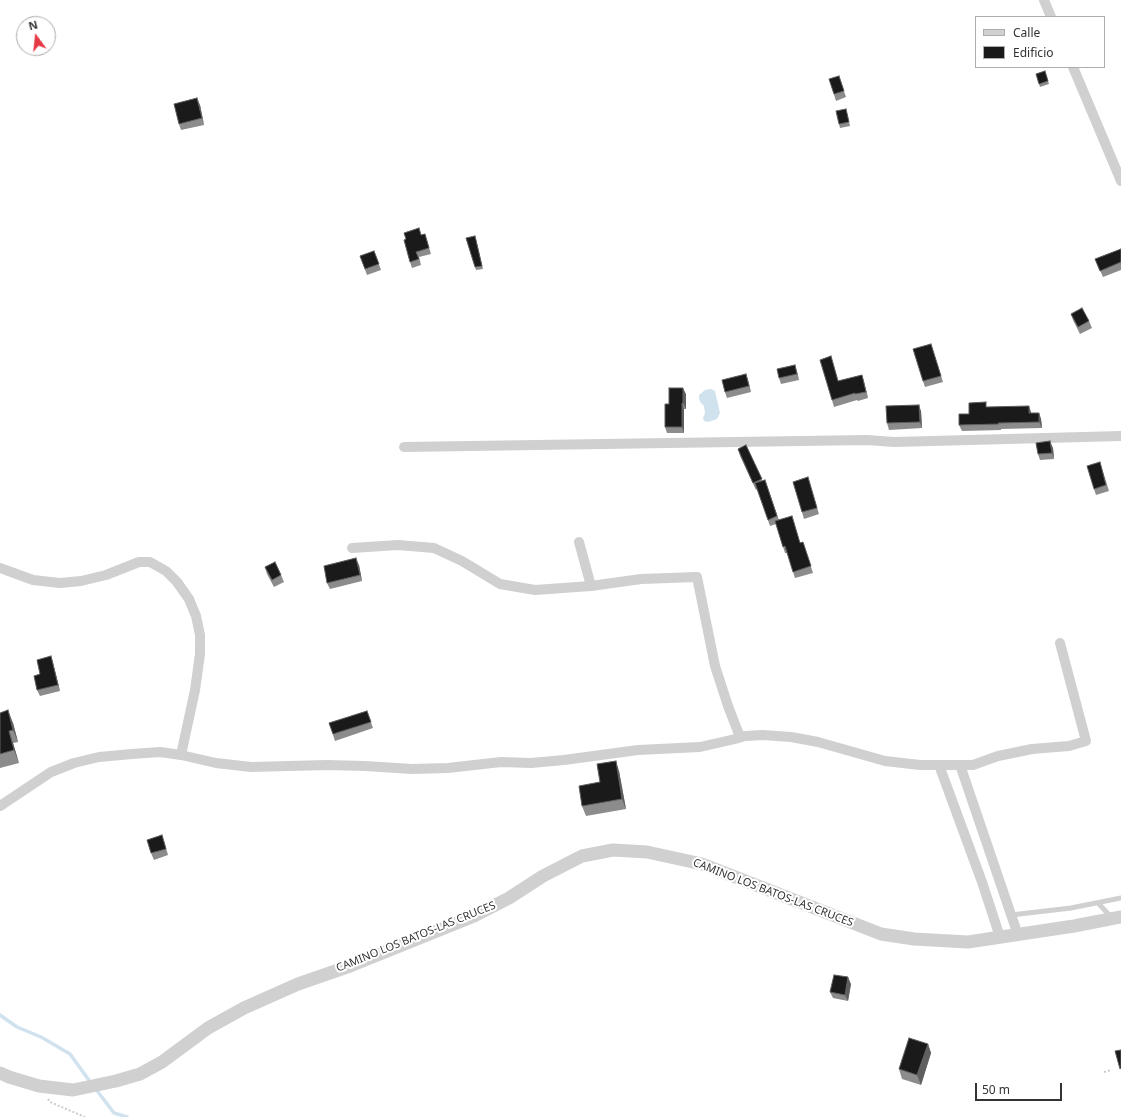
<!DOCTYPE html>
<style>
body{margin:0}
#map{position:relative;width:1121px;height:1117px;overflow:hidden;background:#fff;font-family:"Noto Sans",sans-serif}
canvas{display:block}
.legend{position:absolute;left:975px;top:16px;width:130px;height:52px;box-sizing:border-box;background:#fff;border:1px solid #adadad;margin:0;padding:5px 7px;list-style:none;font-size:12px;color:#333}
.legend li{display:flex;align-items:center;gap:8px;height:20px}
.legend b{width:20px;border:1px solid #adadad}
.north{position:absolute;left:16px;top:16px;width:40px;height:40px;box-sizing:border-box;background:#fff;border:1px solid #adadad;border-radius:50%;rotate:345deg;font-size:11px;font-weight:700;line-height:16px;text-align:center;color:#333}
.north::after{content:'';display:block;margin:auto;width:14px;height:18px;background:#e63946;clip-path:polygon(50% 0,100% 100%,50% 72%,0 100%)}
.scale{position:absolute;left:975px;top:1083px;width:87px;height:18px;box-sizing:border-box;border:2px solid #333;border-top:0;padding-left:5px;font-size:12px;line-height:14px;white-space:nowrap;color:#333;-webkit-text-stroke:3px #fff;paint-order:stroke}
</style>
<div id="map">
<canvas width="1121" height="1117"></canvas>
<ul class="legend">
<li><b style="height:5px;background:#d0d0d0"></b>Calle</li>
<li><b style="height:11px;background:#1a1a1a"></b>Edificio</li>
</ul>
<div class="north">N</div>
<div class="scale">50 m</div>
</div>
<script>
const ctx = document.querySelector('canvas').getContext('2d');
ctx.lineJoin = 'round';
function paint(path, color) {
  ctx.fillStyle = color;
  ctx.fill(path, 'evenodd');
}
function shape(rows) {
  const path = new Path2D();
  for (const r of rows) {
    path.moveTo(r[0], r[1]);
    for (let i = 2; i < r.length; i += 2) path.lineTo(r[i], r[i + 1]);
  }
  return path;
}
function trace(path, color, width, dash) {
  ctx.strokeStyle = color;
  ctx.lineWidth = width;
  ctx.lineCap = dash ? 'butt' : 'round';
  ctx.setLineDash(dash || []);
  ctx.stroke(path);
}
function drawText(font, color, halo, rows, align = 'center') {
  ctx.font = font + ' "Noto Sans",sans-serif';
  ctx.lineWidth = 4;
  ctx.setLineDash([]);
  ctx.textBaseline = 'middle';
  ctx.strokeStyle = halo;
  ctx.fillStyle = color;
  for (const [text, x, y, turn = 0] of rows) {
    ctx.save();
    ctx.translate(x, y);
    ctx.rotate((+turn || 0) * Math.PI / 180);
    ctx.textAlign = isNaN(turn) ? turn : align;
    if (halo) ctx.strokeText(text, 0, 0);
    ctx.fillText(text, 0, 0);
    ctx.restore();
  }
}
paint(shape([
 [711,389,715,391,720,413,717,419,708,422,704,421,703,418,705,413,704,406,701,403,699,399,699,395,705,390]
]), '#cfe2ee');
trace(shape([
 [0,1015,17,1027,41,1037,70,1054,91,1083],
 [95,1088,114,1113,127,1117]
]), '#cfe2ee', 3.5);
trace(shape([
 [1104,1072,1112,1070],
 [48,1099,50,1102,85,1117]
]), '#cdcdcd', 2, [2, 2]);
trace(shape([
 [1098,903,1112,918],
 [1011,915,1071,908,1121,898]
]), '#d0d0d0', 5);
trace(shape([
 [1044,0,1051,17],
 [1073,67,1121,181],
 [404,447,867,440,894,442,1121,436],
 [579,542,591,586],
 [352,548,398,545,434,548,462,561,500,584,535,590,591,586,641,579,697,577,715,666,728,706,740,737],
 [0,568,33,580,60,583,81,581,106,575,139,562,150,562,166,571,177,582,189,599,196,616,200,635,200,654,195,690,181,755],
 [939,765,982,882,1000,937],
 [960,765,1018,935],
 [0,806,51,772,74,763,99,757,132,754,160,752,181,755,216,763,251,767,327,765,365,766,412,769,448,768,501,762,531,763,564,760,638,750,700,747,735,739,745,736,763,735,791,737,818,742,885,761,920,765,973,765,998,756,1032,749,1069,746,1086,741,1060,643]
]), '#d0d0d0', 10);
trace(shape([
 [0,1073,9,1077,39,1086,73,1090,116,1081,140,1074,162,1062,208,1028,244,1008,298,984,350,966,474,916,509,898,543,876,582,856,613,850,647,852,702,864,881,934,914,939,968,942,1074,926,1121,917]
]), '#d0d0d0', 13);
paint(shape([
 [1045,71,1049,84,1040,87,1036,74],
 [839,76,846,97,836,101,829,79],
 [200,105,204,125,181,130,179,124],
 [846,109,850,126,840,128,839,124],
 [425,234,431,254,419,257,421,265,412,268,410,262,421,235],
 [466,238,476,239,483,269,476,270],
 [1121,249,1121,270,1103,277,1095,259],
 [374,251,381,270,367,275,360,256],
 [1071,314,1089,321,1092,328,1080,334,1073,320],
 [931,344,943,382,925,387,923,381],
 [831,356,838,381,862,375,864,382,868,398,858,401,857,400,834,407,832,400],
 [797,372,799,380,781,384,779,378],
 [746,374,751,392,727,398,725,392],
 [686,394,686,409,684,409,684,433,667,433,665,427,669,404],
 [987,407,1031,412,1031,413,1039,413,1041,419,1042,428,1001,429,1001,430,962,431,959,425,969,414],
 [921,411,922,428,889,430,887,423],
 [746,445,762,481,765,480,779,520,800,542,803,542,813,573,795,578,787,553,785,553,776,524,770,526,757,489,756,490,740,456,738,449],
 [1053,448,1054,459,1040,460,1038,454],
 [1100,462,1109,491,1096,495,1094,489],
 [810,484,819,514,804,519,802,512],
 [359,565,362,581,330,589,327,583],
 [265,567,281,575,284,582,274,587,267,574],
 [51,656,53,663,60,691,40,696,37,690,40,674],
 [367,711,373,728,335,741,329,723],
 [0,713,13,723,18,742,13,743,19,763,0,768],
 [619,771,626,809,586,816,582,806,600,782],
 [164,841,168,855,154,860,151,853],
 [851,984,848,1001,833,998,830,992],
 [928,1044,931,1053,921,1085,902,1079,899,1069]
]), '#8c8c8c');
paint(shape([
 [197,98,200,105,204,125,202,118],
 [795,365,797,372,799,380,797,374],
 [746,374,748,380,751,392,749,386],
 [862,375,864,382,868,398,866,392],
 [683,388,686,394,686,409,683,403],
 [682,403,684,409,684,433,682,427],
 [919,405,921,411,922,428,920,422],
 [1029,406,1031,412,1031,419,1029,413],
 [1039,413,1041,419,1042,428,1039,422],
 [1050,441,1053,448,1054,459,1052,453],
 [356,558,359,565,362,581,360,575],
 [51,656,53,663,60,691,58,685],
 [8,710,13,723,18,742,13,730],
 [9,731,13,743,19,763,14,750],
 [616,761,619,771,626,809,622,799],
 [848,977,851,984,848,1001,845,995],
 [928,1044,931,1053,921,1085,917,1075]
]), '#5f5f5f');
const building = shape([
 [1045,71,1048,81,1039,84,1036,74,1045,71],
 [839,76,844,91,834,94,829,79,839,76],
 [197,98,202,118,179,124,174,104,197,98],
 [846,109,849,122,839,124,836,111,846,109],
 [419,228,421,235,425,234,429,248,416,252,419,259,410,262,404,240,406,239,404,233,419,228],
 [475,236,482,266,475,267,466,238,475,236],
 [1121,249,1121,262,1100,271,1095,259,1121,249],
 [374,251,379,264,365,269,360,256,374,251],
 [1082,308,1089,321,1078,327,1071,314,1082,308],
 [931,344,941,376,923,381,913,349,931,344],
 [831,356,838,381,862,375,866,392,855,394,855,393,832,400,820,360,831,356],
 [795,365,797,374,779,378,777,369,795,365],
 [746,374,749,386,725,392,722,380,746,374],
 [669,388,683,388,683,403,682,403,682,427,665,427,665,404,669,404,669,388],
 [986,402,986,407,1029,406,1029,413,1039,413,1039,422,998,423,999,424,959,425,959,414,969,414,969,403,986,402],
 [919,405,920,422,887,423,886,406,919,405],
 [1050,441,1052,453,1038,454,1036,443,1050,441],
 [746,445,762,479,753,483,738,449,746,445],
 [1100,462,1106,485,1094,489,1087,466,1100,462],
 [808,477,817,508,802,512,793,482,808,477],
 [765,480,777,516,768,520,755,483,765,480],
 [792,516,800,543,803,542,811,566,793,572,785,546,783,547,775,521,792,516],
 [356,558,360,575,327,583,324,566,356,558],
 [275,562,281,575,272,580,265,567,275,562],
 [51,656,58,685,37,690,34,676,40,674,37,660,51,656],
 [8,710,13,730,9,731,14,750,0,754,0,713,8,710],
 [367,711,371,722,333,734,329,723,367,711],
 [616,761,622,799,582,806,579,786,600,782,597,764,616,761],
 [162,835,166,849,151,853,147,840,162,835],
 [834,975,848,977,845,995,830,992,834,975],
 [909,1038,928,1044,917,1075,899,1069,909,1038],
 [1121,1050,1121,1068,1120,1069,1115,1051,1121,1050]
]);
paint(building, '#1a1a1a');
trace(building, '#5f5f5f', 1);
drawText('11px', '#333', '#fff', [
 ["CAMINO LOS BATOS-LAS CRUCES",773,893,21],
 ["CAMINO LOS BATOS-LAS CRUCES",416,937,-22]
]);
</script>
